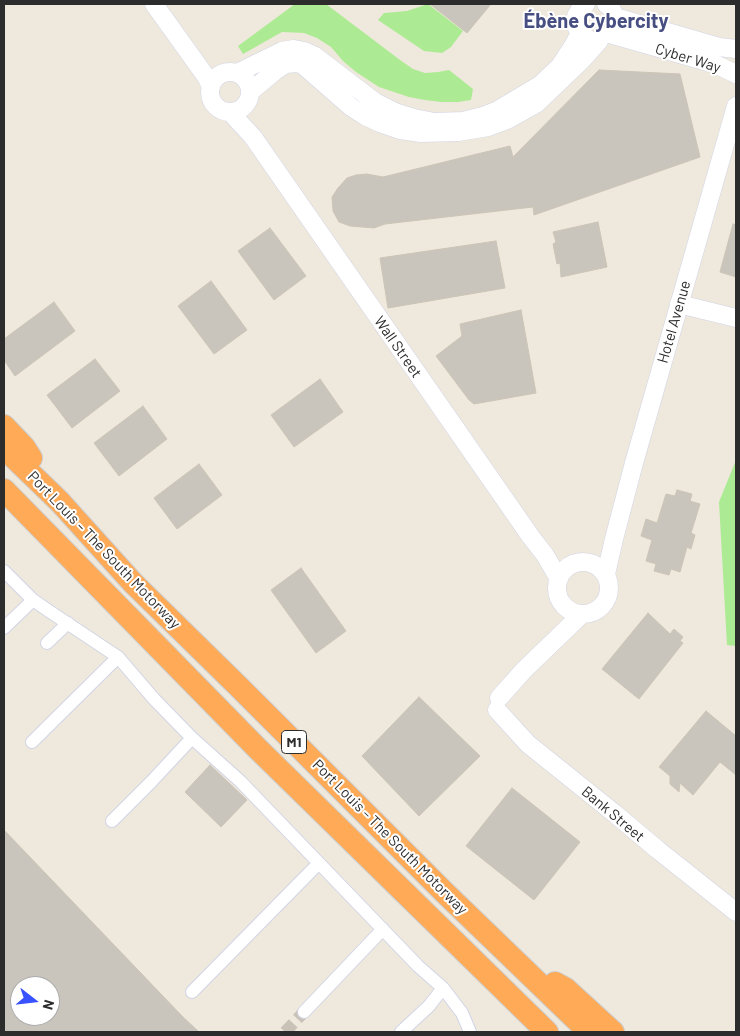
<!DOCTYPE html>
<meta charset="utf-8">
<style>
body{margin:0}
#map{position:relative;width:740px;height:1036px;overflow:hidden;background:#efe8dc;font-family:Barlow,sans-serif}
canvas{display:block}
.frame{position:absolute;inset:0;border:5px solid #2c2c2c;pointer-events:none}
.north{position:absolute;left:10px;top:976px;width:50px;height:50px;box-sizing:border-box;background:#fff;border:1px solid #ababab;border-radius:50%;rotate:106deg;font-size:14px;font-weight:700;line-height:20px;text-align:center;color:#2c2c2c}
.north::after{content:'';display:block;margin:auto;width:18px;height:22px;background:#3952ff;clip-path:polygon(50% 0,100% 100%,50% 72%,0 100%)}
</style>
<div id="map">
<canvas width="740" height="1036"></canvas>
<div class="frame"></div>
<div class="north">N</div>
</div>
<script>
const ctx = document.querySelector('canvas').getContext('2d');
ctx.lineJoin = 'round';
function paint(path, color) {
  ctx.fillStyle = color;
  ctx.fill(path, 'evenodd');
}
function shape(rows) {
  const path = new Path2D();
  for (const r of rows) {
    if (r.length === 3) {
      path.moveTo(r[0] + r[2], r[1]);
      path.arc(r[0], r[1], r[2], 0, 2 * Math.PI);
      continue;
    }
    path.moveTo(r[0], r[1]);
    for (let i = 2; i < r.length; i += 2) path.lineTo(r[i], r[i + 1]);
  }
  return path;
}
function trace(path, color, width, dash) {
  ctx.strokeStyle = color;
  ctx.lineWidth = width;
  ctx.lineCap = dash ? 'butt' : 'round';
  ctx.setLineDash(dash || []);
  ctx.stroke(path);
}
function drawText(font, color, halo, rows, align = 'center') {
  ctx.font = font + ' Barlow,sans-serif';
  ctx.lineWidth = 4;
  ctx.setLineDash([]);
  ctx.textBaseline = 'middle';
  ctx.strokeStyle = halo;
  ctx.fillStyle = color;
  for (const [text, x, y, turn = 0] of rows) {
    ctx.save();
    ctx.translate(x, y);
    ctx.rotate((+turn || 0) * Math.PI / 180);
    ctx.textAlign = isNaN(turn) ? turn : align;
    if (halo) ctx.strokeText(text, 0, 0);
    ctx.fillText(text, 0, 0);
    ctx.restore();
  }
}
paint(shape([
 [295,4,326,4,400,60,413,69,425,73,438,72,449,70,473,89,471,100,458,102,441,102,425,100,409,97,379,87,356,72,343,61,331,47,317,38,304,33,282,32,243,54,238,46],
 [428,4,463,31,451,47,442,53,424,51,378,20,384,13,407,11],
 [736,460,736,646,727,645,719,502]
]), '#aceb93');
const building = shape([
 [430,4,491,4,467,33,430,4],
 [599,70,680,74,700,157,534,215,533,207,385,224,374,228,350,226,339,222,333,211,332,197,338,188,347,178,356,175,367,174,383,177,510,146,513,157,599,70],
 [598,222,607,267,561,277,560,263,557,264,553,244,556,242,553,232,598,222],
 [733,224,736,225,736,277,720,272,733,224],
 [270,228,306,276,274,300,238,251,270,228],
 [496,241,505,288,388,308,380,258,496,241],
 [211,281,247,330,214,354,178,306,211,281],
 [54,302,75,331,15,376,4,360,4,339,54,302],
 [521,310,536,393,474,404,469,400,436,356,462,336,460,324,521,310],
 [95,359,120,391,72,428,47,395,95,359],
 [320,379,343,412,294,447,271,415,320,379],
 [143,406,167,439,119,476,94,443,143,406],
 [199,464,222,495,177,529,154,498,199,464],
 [677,490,692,494,690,501,700,504,691,533,695,535,691,549,687,547,680,572,671,569,669,575,654,571,656,564,646,561,652,540,641,536,646,519,657,523,666,494,675,496,677,490],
 [301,568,346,631,316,653,271,590,301,568],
 [648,613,670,634,674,629,683,637,680,641,683,643,639,699,602,669,648,613],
 [419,697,480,756,419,816,362,756,419,697],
 [706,711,736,736,736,775,720,762,693,795,680,783,679,792,670,784,670,776,659,767,706,711],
 [210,765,247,800,221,827,185,792,210,765],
 [512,788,580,842,534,900,466,846,512,788],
 [4,830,182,1016,199,1032,4,1032,4,830],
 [20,986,50,986,50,1016,20,1016,20,986]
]);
paint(building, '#cac5bc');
trace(building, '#cbc4b6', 1);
trace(shape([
 [285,1032,304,1012]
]), '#c8c2b9', 12, [12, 6]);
const street = shape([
 [4,571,33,600,49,611,118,657,154,699,192,738,240,781,418,966,443,988,462,1013,470,1032],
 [4,628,33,600],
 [47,643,68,623],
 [32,742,118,657],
 [112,821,151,782,192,738],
 [192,992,319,863],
 [304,1012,383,929],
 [401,1032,429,1006,443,988]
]);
const secondary = shape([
 [154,4,207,78,211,87],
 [586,4,582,6,576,16,576,22,577,28,580,33,588,39],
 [606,4,611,8,615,17,615,23,614,28],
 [615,17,719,47,736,49],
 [610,34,715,64,736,74],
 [230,92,20],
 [237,73,282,51,294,49,304,51,315,56,375,102,395,112,414,118,434,122,463,121,483,116,498,110,540,85,560,66,573,46,580,33],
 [250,92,275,71,286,64,297,63,303,65,351,107,365,116,380,123,400,130,421,133,458,132,488,127,496,124,509,119,536,104,582,60,599,41],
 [230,112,253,137,531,537,545,555,559,579],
 [679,304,736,318],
 [583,588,26],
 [606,574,614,539,634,463,736,106],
 [499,698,524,670,581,615],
 [497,710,528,744,614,813,658,850,736,912]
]);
const highway = shape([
 [4,426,24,447,31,458],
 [4,448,60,502,133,583,240,688,446,894,589,1032],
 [4,490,258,749,547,1032],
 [555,983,566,989,613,1032]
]);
trace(street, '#d1d4e6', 14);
trace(secondary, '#d1d4e6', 19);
trace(highway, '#ccc', 24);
trace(street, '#fff', 12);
trace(secondary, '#fff', 18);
trace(highway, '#ffaa57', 22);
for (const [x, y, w] of [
 [294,742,25]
]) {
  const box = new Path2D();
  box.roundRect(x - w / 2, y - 11.5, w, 23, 4);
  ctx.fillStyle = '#fff';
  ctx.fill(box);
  trace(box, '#2c2c2c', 1);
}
drawText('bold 14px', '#2c2c2c', null, [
 ["M1",294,742]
]);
drawText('15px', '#2c2c2c', '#fff', [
 ["Cyber Way",688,58,17],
 ["Hotel Avenue",674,322,-74],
 ["Wall Street",398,347,55],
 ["Port Louis – The South Motorway",104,550,46],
 ["Bank Street",613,814,40],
 ["Port Louis – The South Motorway",390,837,45]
]);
drawText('bold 20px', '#474e82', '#fff', [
 ["Ébène Cybercity",596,21]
]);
</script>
